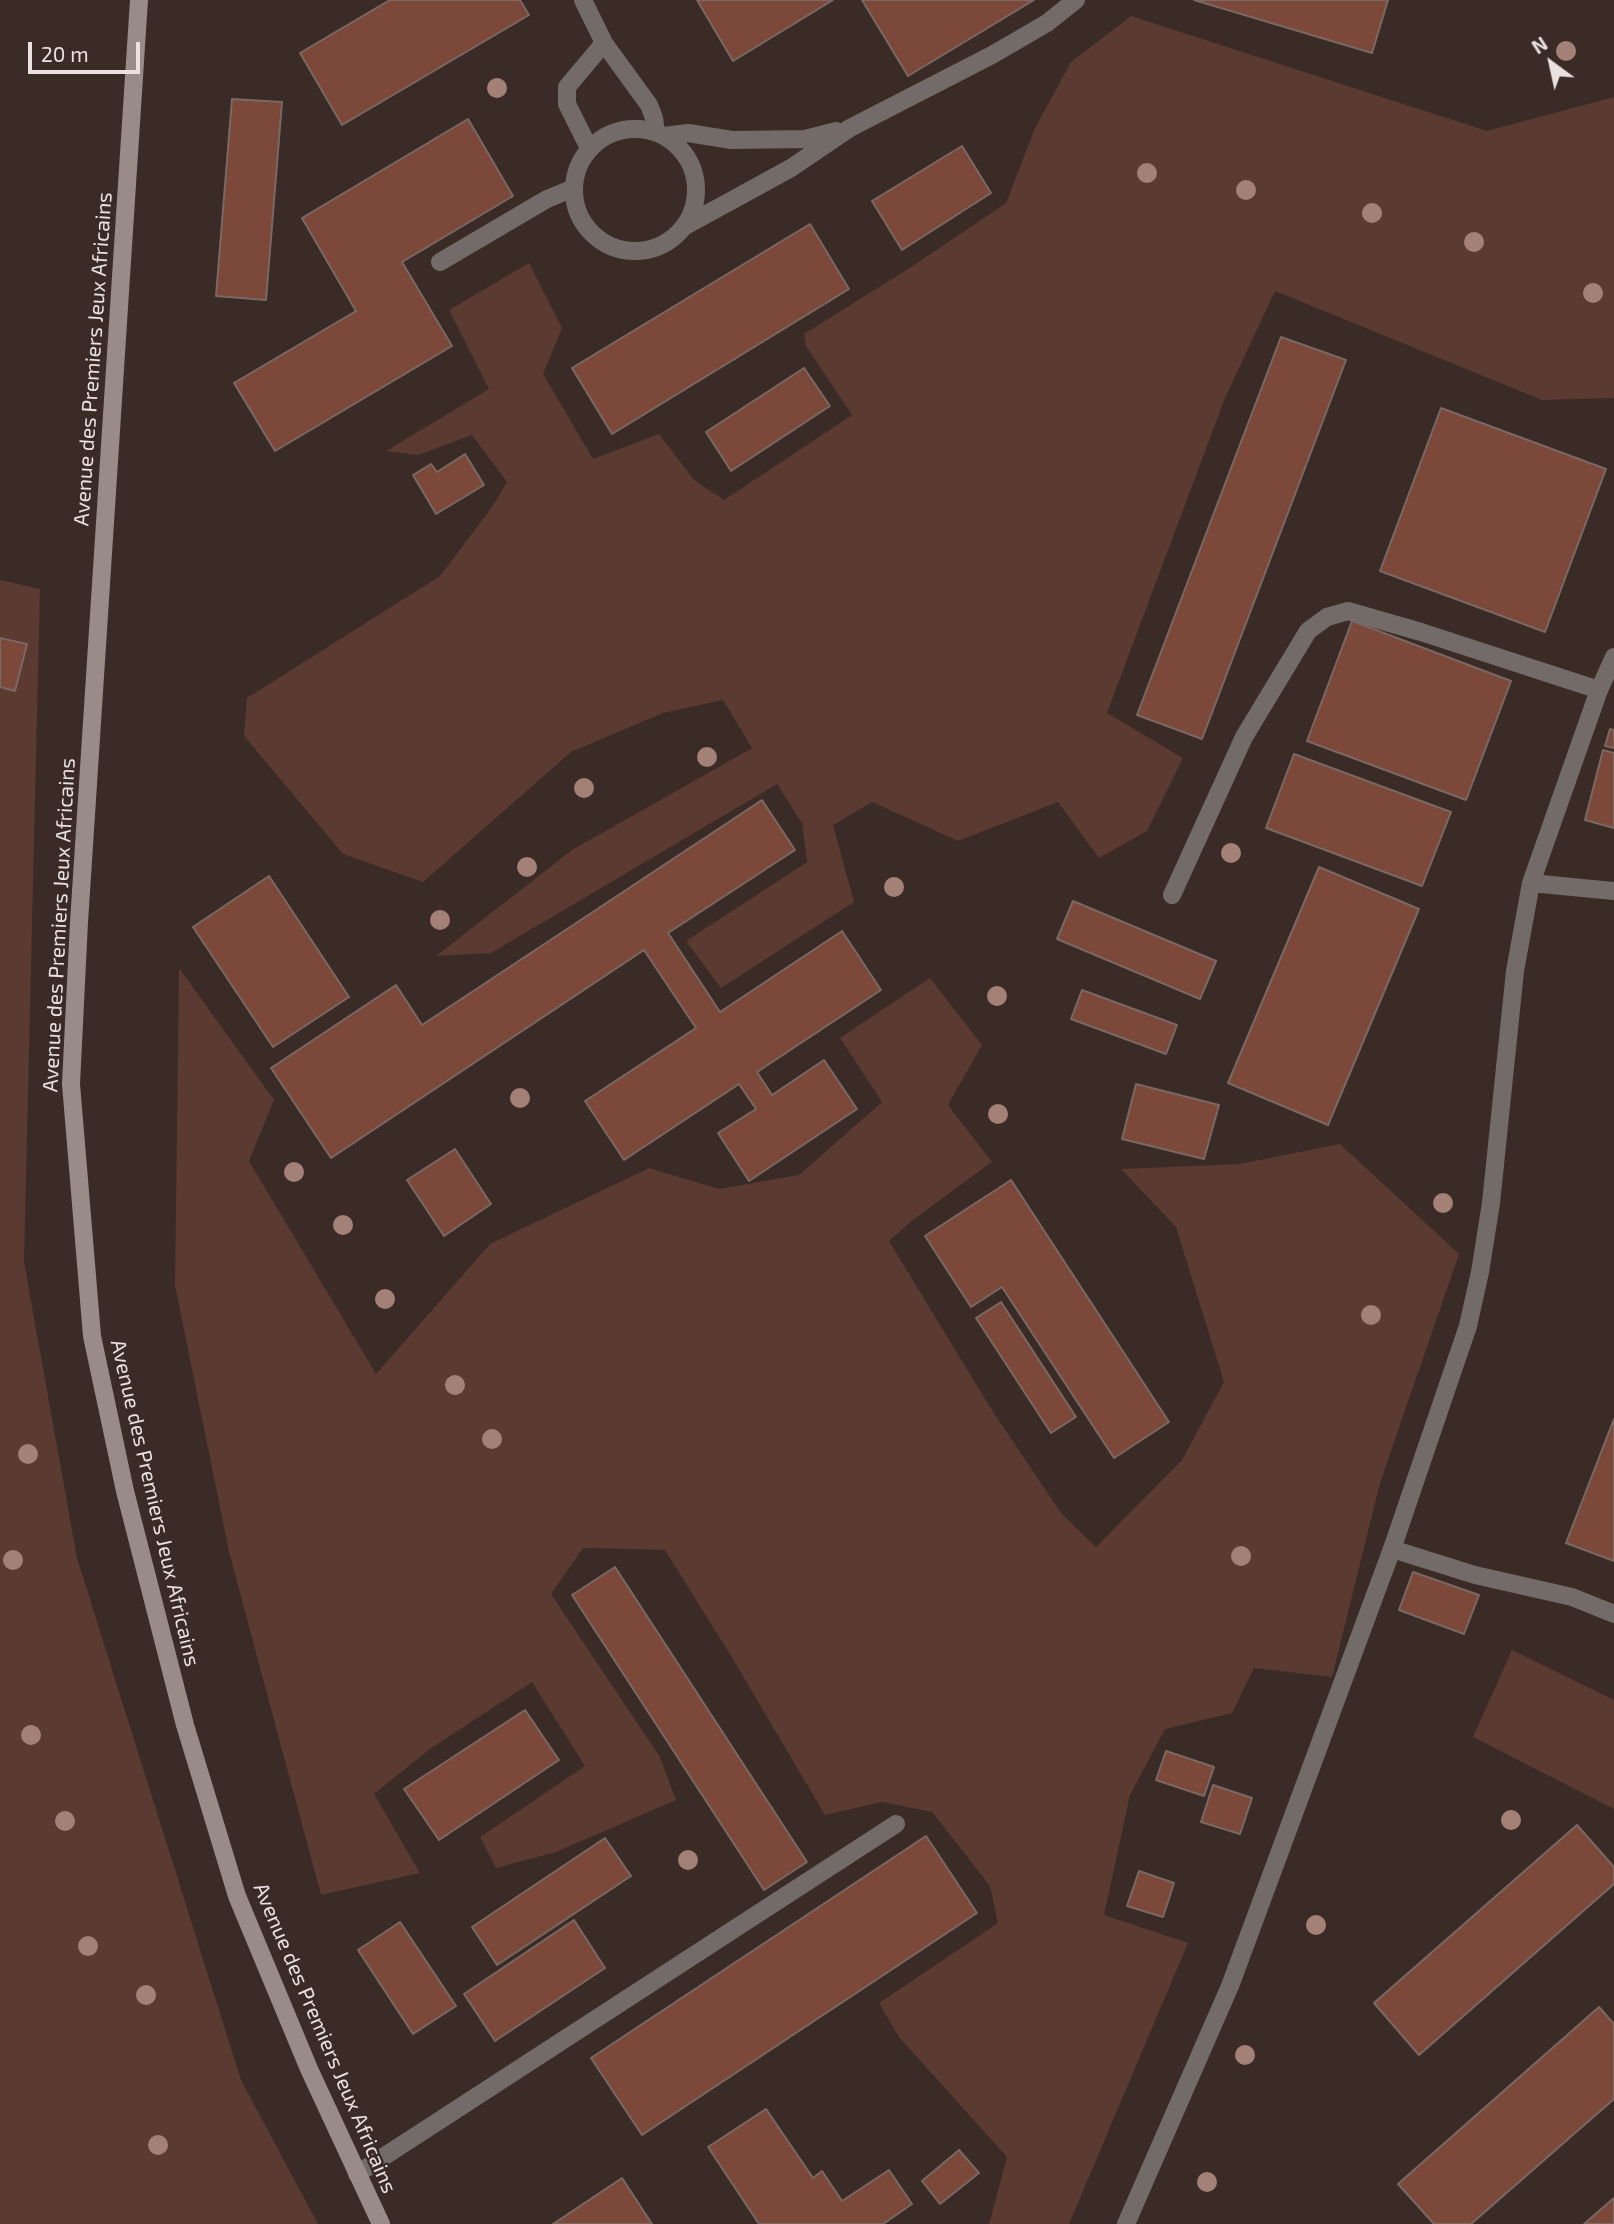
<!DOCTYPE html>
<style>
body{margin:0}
#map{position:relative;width:1614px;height:2224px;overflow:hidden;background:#3a2b27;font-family:"Exo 2",sans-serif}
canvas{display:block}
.north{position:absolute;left:1516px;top:28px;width:70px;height:70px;-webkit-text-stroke:5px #3a2b27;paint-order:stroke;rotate:327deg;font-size:19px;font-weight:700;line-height:28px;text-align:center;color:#ebe1de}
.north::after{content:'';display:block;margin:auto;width:24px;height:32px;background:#ebe1de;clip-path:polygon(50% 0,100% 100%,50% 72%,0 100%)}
.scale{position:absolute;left:28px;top:42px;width:112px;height:32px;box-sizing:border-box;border:4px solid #ebe1de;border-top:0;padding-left:9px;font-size:21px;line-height:24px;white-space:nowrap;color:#ebe1de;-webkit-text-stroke:5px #3a2b27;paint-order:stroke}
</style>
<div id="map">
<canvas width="1614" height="2224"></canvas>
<div class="north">N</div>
<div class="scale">20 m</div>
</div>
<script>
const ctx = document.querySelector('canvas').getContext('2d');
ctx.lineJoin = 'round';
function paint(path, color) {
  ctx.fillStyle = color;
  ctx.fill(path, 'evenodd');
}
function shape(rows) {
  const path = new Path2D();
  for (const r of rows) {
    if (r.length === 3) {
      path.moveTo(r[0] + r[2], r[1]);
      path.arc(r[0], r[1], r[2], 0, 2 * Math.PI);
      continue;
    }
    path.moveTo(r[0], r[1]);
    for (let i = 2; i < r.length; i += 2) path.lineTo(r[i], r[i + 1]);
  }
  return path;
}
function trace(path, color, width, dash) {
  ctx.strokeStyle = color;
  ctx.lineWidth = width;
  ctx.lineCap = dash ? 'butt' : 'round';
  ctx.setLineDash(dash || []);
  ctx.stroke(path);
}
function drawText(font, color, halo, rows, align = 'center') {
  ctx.font = font + ' "Exo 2",sans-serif';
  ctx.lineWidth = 5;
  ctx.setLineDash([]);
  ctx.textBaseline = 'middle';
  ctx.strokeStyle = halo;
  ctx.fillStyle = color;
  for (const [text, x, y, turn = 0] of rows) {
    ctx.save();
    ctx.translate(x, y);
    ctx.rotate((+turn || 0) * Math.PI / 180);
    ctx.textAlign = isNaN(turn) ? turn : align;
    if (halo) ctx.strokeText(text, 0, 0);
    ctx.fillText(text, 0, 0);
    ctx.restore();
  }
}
paint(shape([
 [1131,16,1487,131,1614,97,1614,398,1542,400,1275,291,1225,398,1107,713,1183,758,1147,831,1099,858,1058,802,958,841,872,802,833,825,854,902,721,988,686,941,807,862,802,823,777,784,491,953,436,956,572,850,752,748,723,700,663,713,571,752,423,882,343,854,244,736,247,698,440,576,492,507,507,482,472,435,418,455,386,451,489,389,449,310,529,263,562,328,543,374,593,459,659,434,694,480,724,500,852,415,806,346,804,334,908,269,1006,203,1035,128,1071,62],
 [0,580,40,589,24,1262,77,1558,241,2080,318,2224,0,2224],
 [179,968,274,1100,249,1161,376,1374,490,1244,649,1168,719,1189,799,1175,882,1102,840,1038,930,978,982,1045,948,1105,992,1162,914,1219,889,1241,990,1407,1061,1513,1096,1547,1182,1460,1224,1382,1176,1227,1121,1169,1240,1164,1340,1144,1459,1254,1380,1483,1332,1677,1254,1668,1232,1713,1165,1729,1130,1795,1104,1915,1188,1943,1069,2224,989,2224,1007,2157,899,2037,879,2003,998,1923,990,1886,932,1812,882,1802,825,1815,731,1656,665,1550,583,1548,551,1594,660,1757,676,1800,556,1852,496,1868,480,1837,585,1766,532,1682,430,1749,374,1794,420,1873,321,1895,229,1552,175,1285],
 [1512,1650,1614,1700,1614,1809,1473,1737]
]), '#5a3a31');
const building = shape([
 [390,0,520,0,529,15,342,125,300,53,390,0],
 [697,0,833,0,733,61,697,0],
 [862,0,1034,0,908,76,862,0],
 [1194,0,1388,0,1372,53,1194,0],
 [232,99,282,102,266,300,216,296,232,99],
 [468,119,513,196,402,262,452,346,275,451,234,383,356,311,302,218,468,119],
 [962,146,991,193,902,250,872,201,962,146],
 [810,224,849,289,612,434,572,368,810,224],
 [1281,337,1346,360,1202,739,1137,715,1281,337],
 [804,368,830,406,731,471,706,432,804,368],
 [1441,408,1606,469,1545,632,1380,571,1441,408],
 [465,454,484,485,436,514,413,475,431,464,437,472,465,454],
 [1352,621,1511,681,1466,800,1307,741,1352,621],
 [0,638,27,644,15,691,0,687,0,638],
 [1610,729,1614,730,1614,748,1605,746,1610,729],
 [1603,750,1614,753,1614,828,1585,820,1603,750],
 [1294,754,1451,812,1422,886,1266,828,1294,754],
 [762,800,795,850,668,933,720,1012,842,931,881,990,757,1072,772,1095,824,1060,857,1109,749,1181,718,1133,756,1109,739,1084,624,1160,585,1101,696,1028,644,950,331,1158,271,1068,396,985,422,1025,762,800],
 [1319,867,1419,909,1328,1125,1228,1083,1319,867],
 [269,876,349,997,273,1047,193,927,269,876],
 [1073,901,1216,961,1200,999,1057,939,1073,901],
 [1082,990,1177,1025,1166,1054,1071,1019,1082,990],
 [1136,1084,1219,1105,1204,1159,1122,1139,1136,1084],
 [455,1149,491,1204,444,1236,407,1180,455,1149],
 [1011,1180,1169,1422,1114,1458,1002,1287,971,1307,925,1236,1011,1180],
 [1001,1302,1076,1417,1051,1433,976,1318,1001,1302],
 [1614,1419,1614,1561,1566,1543,1614,1419],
 [615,1567,807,1862,764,1890,572,1595,615,1567],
 [1413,1572,1479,1595,1464,1634,1399,1610,1413,1572],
 [525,1710,559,1760,439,1840,404,1789,525,1710],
 [1166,1751,1214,1767,1204,1796,1156,1780,1166,1751],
 [1213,1785,1252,1798,1240,1834,1201,1822,1213,1785],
 [1577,1825,1614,1867,1614,1884,1419,2055,1374,2003,1577,1825],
 [926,1836,977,1913,642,2135,591,2058,926,1836],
 [605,1838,631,1876,497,1965,472,1927,605,1838],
 [1139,1871,1174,1883,1163,1917,1127,1906,1139,1871],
 [574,1920,605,1968,495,2041,464,1994,574,1920],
 [400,1922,456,2006,413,2034,358,1950,400,1922],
 [1599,2007,1614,2024,1614,2099,1471,2224,1434,2224,1398,2184,1599,2007],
 [766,2109,813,2178,822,2171,842,2201,889,2170,912,2204,883,2224,759,2224,708,2147,766,2109],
 [959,2150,979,2173,940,2204,922,2181,959,2150],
 [622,2178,652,2224,553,2224,622,2178],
 [1614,2198,1614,2224,1584,2224,1614,2198]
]);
paint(building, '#7b483a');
trace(building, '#7a6863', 2);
trace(shape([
 [583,0,604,43,649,105,654,118,656,132],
 [635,190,61],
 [664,136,688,133,732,140,805,139,836,131],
 [589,148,567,104,567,87,604,43],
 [685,226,791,168,850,128,992,55,1047,23,1076,0],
 [440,262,547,199,574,188],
 [1172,895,1244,737,1308,631,1327,617,1348,611,1421,632,1599,690],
 [1392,1549,1475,1575,1572,1597,1614,1614],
 [357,2174,896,1824]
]), '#736b68', 18);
trace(shape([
 [1531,883,1614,891],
 [1126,2224,1230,1986,1392,1549,1468,1326,1480,1272,1491,1203,1515,971,1531,883,1599,690,1614,657]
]), '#736b68', 18);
trace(shape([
 [139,0,79,922,71,1084,92,1336,125,1491,185,1725,237,1896,309,2069,381,2224]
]), '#998c88', 18);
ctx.fillStyle = '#a48177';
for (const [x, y] of [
 [1566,51],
 [497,88],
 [1147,173],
 [1246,190],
 [1372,213],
 [1474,242],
 [1593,293],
 [707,757],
 [584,788],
 [1231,853],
 [527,867],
 [894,887],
 [440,920],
 [997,996],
 [520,1098],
 [998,1114],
 [294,1172],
 [1443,1203],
 [343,1225],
 [385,1299],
 [1371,1315],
 [455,1385],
 [492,1439],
 [28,1454],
 [1241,1556],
 [13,1560],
 [31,1735],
 [1511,1820],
 [65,1821],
 [688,1860],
 [1316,1925],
 [88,1946],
 [146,1995],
 [1245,2055],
 [158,2145],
 [1207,2182]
]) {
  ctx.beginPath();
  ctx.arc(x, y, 10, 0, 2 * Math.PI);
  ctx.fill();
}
drawText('21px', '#ebe1de', '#3a2b27', [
 ["Avenue des Premiers Jeux Africains",93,359,-86],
 ["Avenue des Premiers Jeux Africains",59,925,-87],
 ["Avenue des Premiers Jeux Africains",155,1503,77],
 ["Avenue des Premiers Jeux Africains",325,2038,67]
]);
</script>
